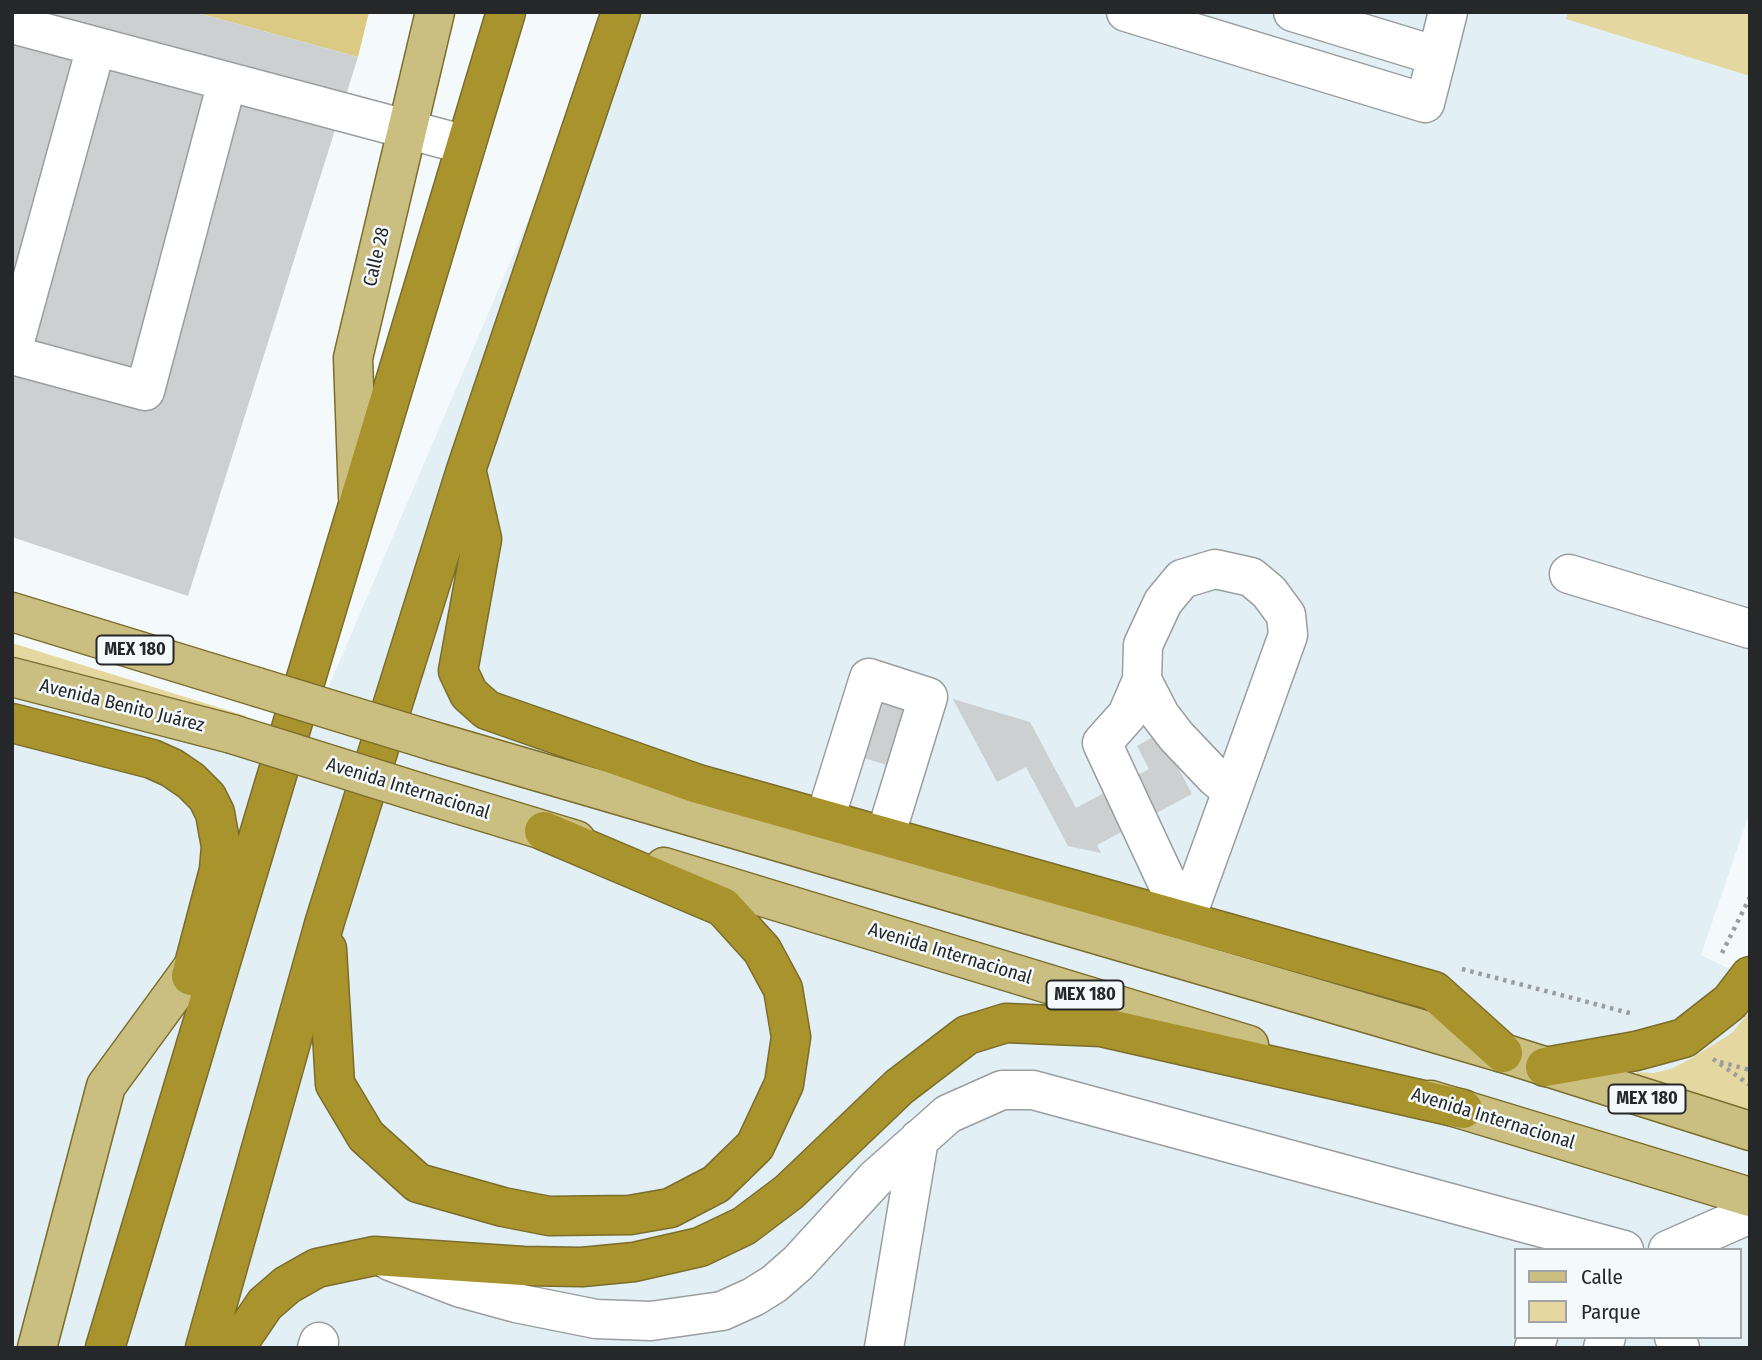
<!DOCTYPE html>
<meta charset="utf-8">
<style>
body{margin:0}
#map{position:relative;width:1762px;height:1360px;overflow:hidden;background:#f4f9fb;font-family:"Fira Sans Condensed",sans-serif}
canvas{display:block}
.frame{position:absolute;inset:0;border:14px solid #262728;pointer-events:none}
.legend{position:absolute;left:1514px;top:1248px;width:228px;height:91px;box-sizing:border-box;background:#f4f9fb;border:2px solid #a2a5a7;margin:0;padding:9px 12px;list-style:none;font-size:21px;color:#262728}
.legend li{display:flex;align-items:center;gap:14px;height:35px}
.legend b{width:35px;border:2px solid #a2a5a7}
</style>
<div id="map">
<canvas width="1762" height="1360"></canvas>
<div class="frame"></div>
<ul class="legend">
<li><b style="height:9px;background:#cbbe81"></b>Calle</li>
<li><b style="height:19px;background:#e4d79f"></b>Parque</li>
</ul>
</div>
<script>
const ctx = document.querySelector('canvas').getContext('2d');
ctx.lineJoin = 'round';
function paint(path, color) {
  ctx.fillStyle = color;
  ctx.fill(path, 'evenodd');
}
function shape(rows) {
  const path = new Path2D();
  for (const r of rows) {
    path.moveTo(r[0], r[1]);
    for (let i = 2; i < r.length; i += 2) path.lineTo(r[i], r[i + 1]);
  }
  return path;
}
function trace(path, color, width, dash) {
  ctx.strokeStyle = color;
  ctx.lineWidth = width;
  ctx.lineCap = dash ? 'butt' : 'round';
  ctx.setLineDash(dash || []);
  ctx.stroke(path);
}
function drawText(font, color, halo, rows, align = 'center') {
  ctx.font = font + ' "Fira Sans Condensed",sans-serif';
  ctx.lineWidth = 5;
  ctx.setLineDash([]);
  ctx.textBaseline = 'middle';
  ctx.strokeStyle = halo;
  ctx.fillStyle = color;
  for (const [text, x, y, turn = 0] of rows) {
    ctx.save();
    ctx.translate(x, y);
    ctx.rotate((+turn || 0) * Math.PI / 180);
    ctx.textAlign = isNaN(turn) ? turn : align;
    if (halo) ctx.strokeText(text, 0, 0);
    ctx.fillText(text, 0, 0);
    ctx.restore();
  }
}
paint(shape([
 [617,12,1750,12,1750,811,1701,955,1750,979,1750,1348,12,1348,12,685,297,761],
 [1515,1250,1739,1250,1739,1337,1515,1337]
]), '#e2eff4');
paint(shape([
 [1568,12,1750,12,1750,76,1566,19],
 [12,643,246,716,243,724,91,677,12,656],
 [1750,1011,1750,1111,1636,1075,1637,1072,1654,1073,1671,1069,1692,1058,1732,1033]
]), '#e4d79f');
paint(shape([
 [194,12,369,12,358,57]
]), '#dbca84');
paint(shape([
 [12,12,194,12,358,57,188,596,12,537],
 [846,689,936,717,919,775,828,747],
 [953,699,1030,722,1076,808,1149,769,1137,746,1160,733,1192,794,1097,845,1101,853,1068,846,1026,767,997,782]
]), '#ccd0d1');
const minor = shape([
 [1126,12,1425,103,1437,56,1293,12],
 [12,24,466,145],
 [1437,56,1448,12],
 [12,352,96,47],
 [12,355,145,391,227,82],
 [1569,574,1750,629],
 [1142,680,1127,715,1102,743,1185,921],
 [825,819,869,678,928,697,885,837],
 [1185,921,1232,791,1288,635,1286,615,1269,592,1251,577,1215,569,1182,579,1163,602,1143,645,1142,680,1160,715,1176,736,1215,777,1232,791],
 [1668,1250,1750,1214],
 [390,1261,461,1288,516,1303,596,1319,651,1321,722,1311,753,1297,774,1284,798,1263,875,1179,948,1114,1002,1090,1033,1090,1624,1250],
 [1674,1337,1680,1348],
 [317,1348,319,1342],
 [884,1348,919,1139],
 [1534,1348,1538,1337],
 [1603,1348,1606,1337]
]);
const major = shape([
 [358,497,353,358,435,12],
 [12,612,257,687],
 [12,677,232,734],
 [433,741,1503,1053,1750,1131],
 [421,793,576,840],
 [664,867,1249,1045],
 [1431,1100,1750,1197],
 [37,1348,106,1086,193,967]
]);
const highway = shape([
 [467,473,482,539,458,671,469,694,487,710,698,784,1434,991,1503,1053],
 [12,723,152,759,172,768,191,781,207,797,215,813,218,830,221,846,219,870,191,976],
 [327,949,335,1084,366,1136,418,1183,503,1207,549,1216,630,1215,670,1208,716,1184,755,1146,784,1084,791,1037,783,989,762,950,723,907,544,831],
 [1545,1067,1636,1051,1684,1038,1730,1002,1750,976],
 [105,1348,506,12],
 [205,1348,325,921,466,470,621,12],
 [235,1348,265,1304,287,1285,317,1268,374,1256,523,1266,582,1267,634,1262,700,1247,744,1226,789,1192,899,1087,967,1035,1006,1023,1101,1027,1463,1109]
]);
trace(minor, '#9a9ea0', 41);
trace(major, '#7b6d2b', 41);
trace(highway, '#7b6d2b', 41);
trace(shape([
 [1722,953,1750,897],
 [1462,969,1633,1014],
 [1713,1059,1750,1085],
 [1720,1062,1750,1070]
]), '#9b9ea0', 4.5, [3.5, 5]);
trace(minor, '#fff', 38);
trace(major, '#cbbe81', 38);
trace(highway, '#a9932d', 38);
const majorBridge = shape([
 [257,687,433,741],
 [232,734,421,793]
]);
trace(majorBridge, '#7b6d2b', 41, []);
trace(majorBridge, '#cbbe81', 38);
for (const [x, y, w] of [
 [135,650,77],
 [1085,995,77],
 [1647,1099,77]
]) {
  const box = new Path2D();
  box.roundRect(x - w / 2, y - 14.5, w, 29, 5);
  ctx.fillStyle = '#f4f9fb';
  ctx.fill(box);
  trace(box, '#262728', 2);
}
drawText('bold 18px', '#262728', null, [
 ["MEX 180",135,650],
 ["MEX 180",1085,995],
 ["MEX 180",1647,1099]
]);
drawText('19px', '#262728', '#f4f9fb', [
 ["Calle 28",377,257,-77],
 ["Avenida Benito Juárez",122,706,14],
 ["Avenida Internacional",408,789,17],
 ["Avenida Internacional",950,954,17],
 ["Avenida Internacional",1493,1119,17]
]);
</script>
